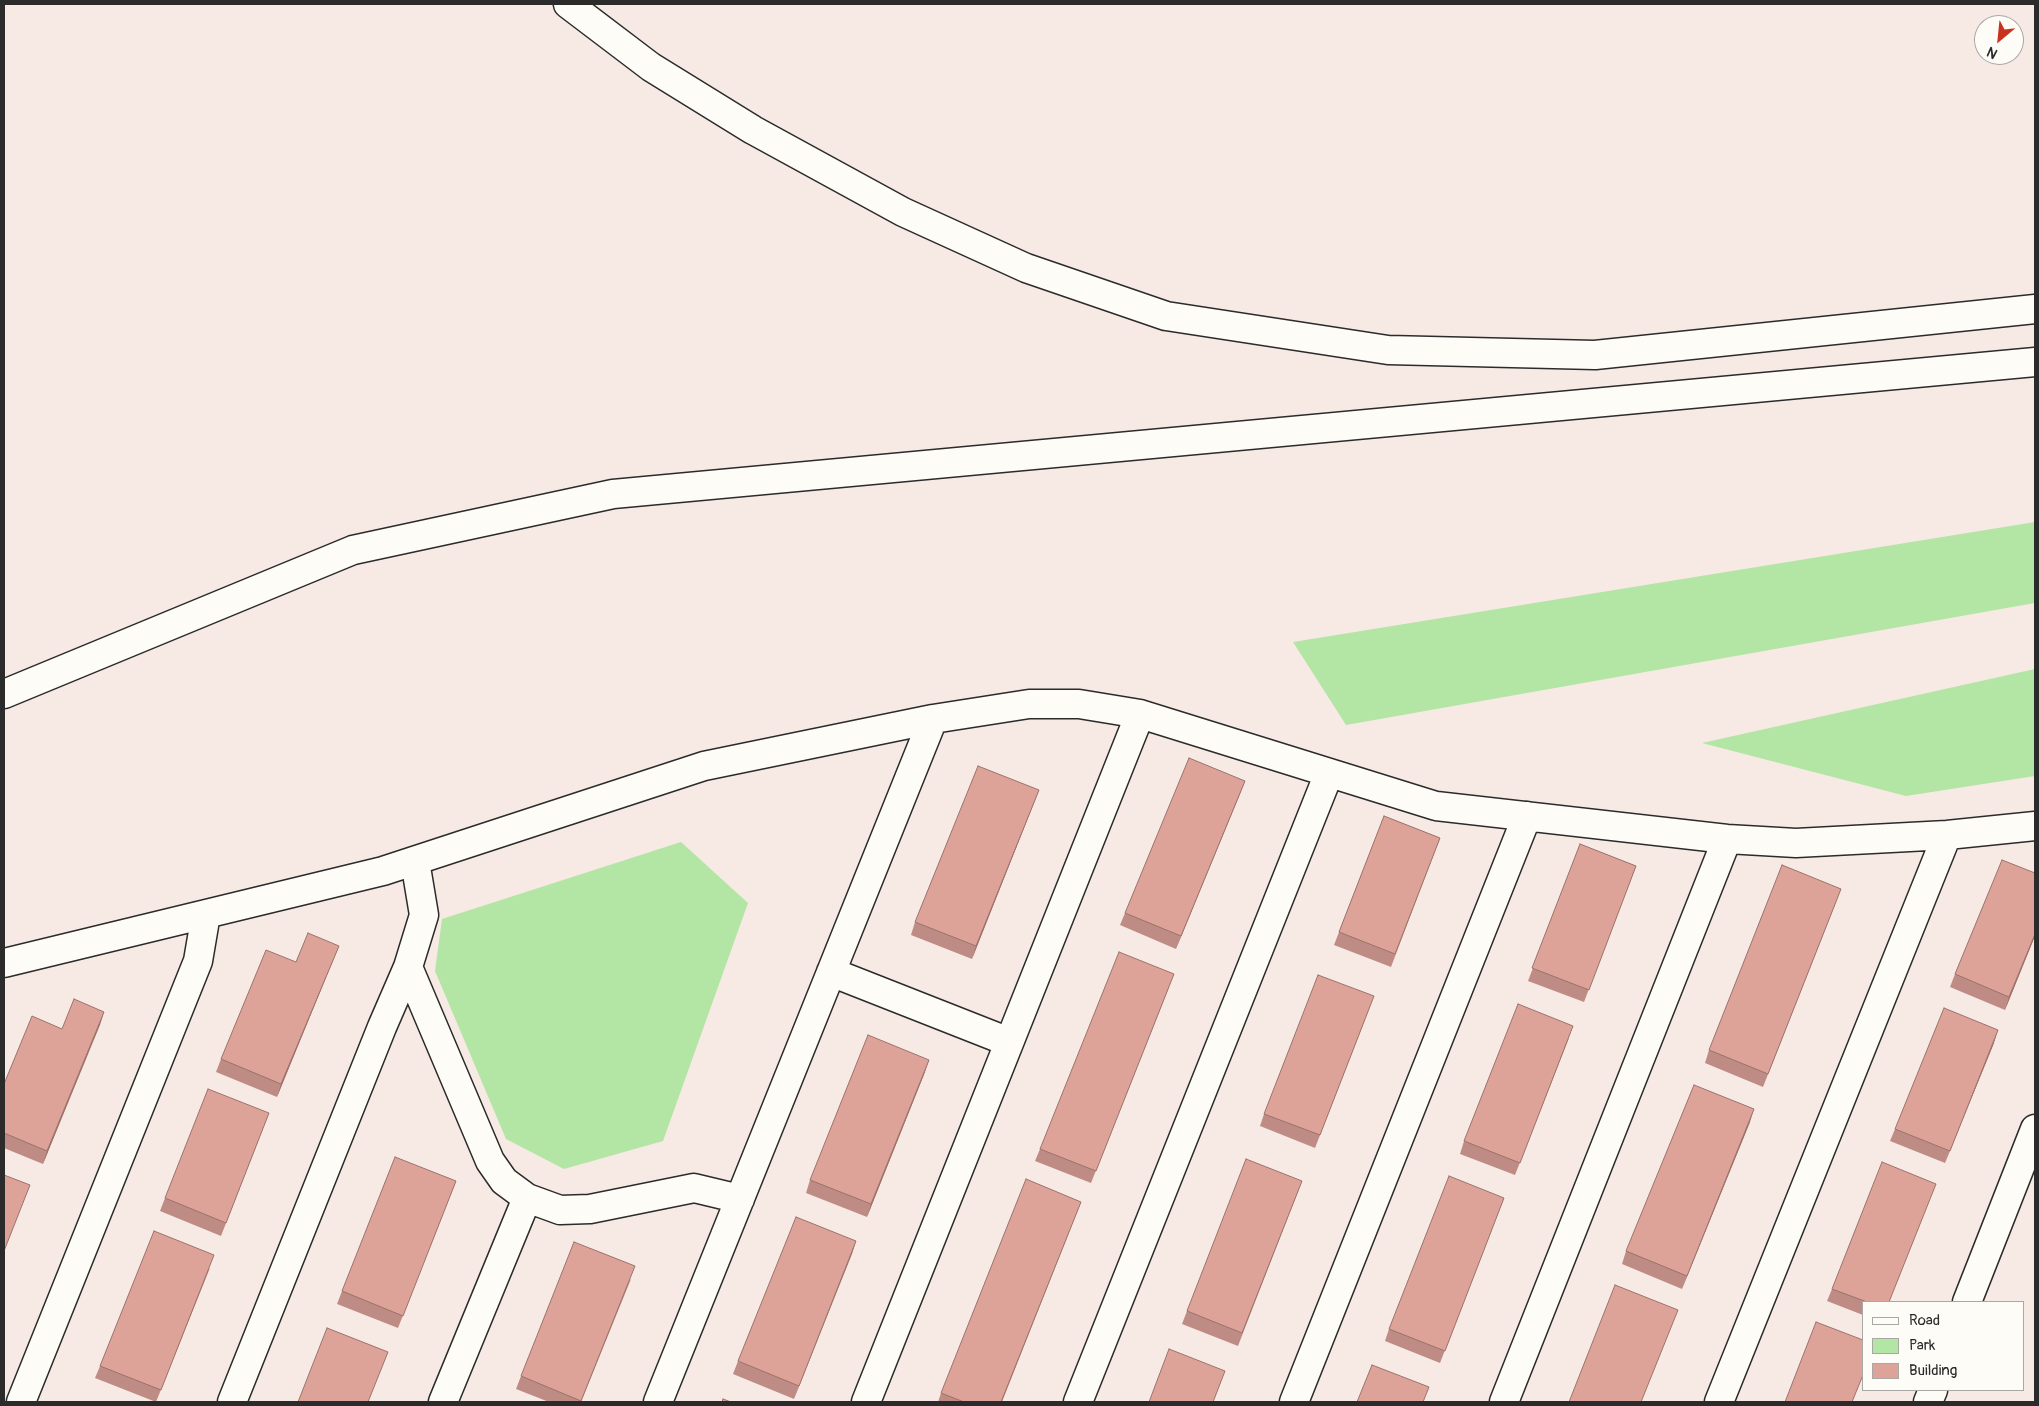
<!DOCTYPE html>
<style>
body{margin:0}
#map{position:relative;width:2039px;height:1406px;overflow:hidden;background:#f7eae4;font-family:Pangolin,sans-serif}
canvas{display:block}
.frame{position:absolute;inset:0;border:5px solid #2b2b2b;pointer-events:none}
.legend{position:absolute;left:1862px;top:1301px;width:162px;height:90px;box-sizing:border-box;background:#fdfcf7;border:1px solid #a9a8a5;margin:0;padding:6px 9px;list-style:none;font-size:15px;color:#2b2b2b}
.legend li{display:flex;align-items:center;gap:10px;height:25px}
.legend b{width:25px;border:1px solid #a9a8a5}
.north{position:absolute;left:1974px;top:15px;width:50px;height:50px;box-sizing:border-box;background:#fdfcf7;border:1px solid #a9a8a5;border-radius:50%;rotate:208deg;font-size:14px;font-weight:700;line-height:20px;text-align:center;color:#2b2b2b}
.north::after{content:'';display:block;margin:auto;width:18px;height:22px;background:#c8321e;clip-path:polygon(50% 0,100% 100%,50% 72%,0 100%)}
</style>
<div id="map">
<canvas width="2039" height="1406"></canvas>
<div class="frame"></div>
<ul class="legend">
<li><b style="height:6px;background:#fdfcf7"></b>Road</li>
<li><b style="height:14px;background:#b3e5a5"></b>Park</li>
<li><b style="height:14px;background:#dda399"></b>Building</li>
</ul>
<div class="north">N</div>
</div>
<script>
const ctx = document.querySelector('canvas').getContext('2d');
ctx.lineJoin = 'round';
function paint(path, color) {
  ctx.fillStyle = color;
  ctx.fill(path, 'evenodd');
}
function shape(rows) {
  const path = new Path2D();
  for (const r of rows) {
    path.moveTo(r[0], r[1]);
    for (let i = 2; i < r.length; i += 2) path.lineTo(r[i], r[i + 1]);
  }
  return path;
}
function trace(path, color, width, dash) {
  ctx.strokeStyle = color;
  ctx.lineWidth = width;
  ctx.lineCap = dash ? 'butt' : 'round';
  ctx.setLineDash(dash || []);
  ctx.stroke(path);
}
paint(shape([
 [2035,522,2035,603,1346,725,1293,642],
 [2035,669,2035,776,1906,796,1702,743],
 [681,842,748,903,663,1141,564,1169,506,1139,435,971,442,919]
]), '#b3e5a5');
const minor = shape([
 [4,694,353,550,613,494,2035,362],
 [415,861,424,915,408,967,490,1161,504,1181,527,1198,560,1210,590,1209,694,1188,740,1199],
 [4,963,383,871,704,766,933,719,1029,704,1079,704,1140,714,1436,806,1727,839,1796,843,1947,835,2035,826],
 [831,972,1009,1042],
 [1967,1302,2035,1129],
 [21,1402,198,961,206,914],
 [232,1402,382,1027,408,967],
 [443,1402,527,1198],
 [658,1402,933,719],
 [866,1402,1140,714],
 [1078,1402,1329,773],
 [1294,1402,1527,816],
 [1504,1402,1727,839],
 [1719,1402,1947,835],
 [1928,1402,1933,1390]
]);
const major = shape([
 [568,4,651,67,753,130,903,212,1026,268,1166,316,1388,350,1595,355,2035,309]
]);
trace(minor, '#2b2b2b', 31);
trace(major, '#2b2b2b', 31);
trace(minor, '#fdfcf7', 28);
trace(major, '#fdfcf7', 28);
paint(shape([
 [1245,781,1176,949,1120,925,1125,913],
 [1039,790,972,959,911,935,915,922],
 [1384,816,1440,838,1391,967,1334,945],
 [1580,844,1636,866,1584,1002,1528,981],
 [1836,902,1763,1087,1705,1063,1709,1050],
 [2035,936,2005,1010,1950,987,1955,974],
 [339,946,277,1097,216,1072,221,1059,296,962],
 [1169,987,1091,1183,1035,1161,1040,1149],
 [1369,1009,1315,1148,1260,1126,1264,1114],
 [104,1012,43,1164,4,1148,4,1084],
 [1569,1038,1515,1175,1460,1154,1464,1141],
 [1994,1043,1945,1163,1890,1141,1895,1129],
 [925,1072,867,1217,806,1193,810,1180],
 [269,1113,221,1236,160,1211,165,1198],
 [1750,1122,1682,1289,1622,1264,1626,1251],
 [456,1181,398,1328,337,1304,342,1291],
 [1302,1181,1238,1346,1182,1324,1187,1311],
 [1504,1198,1440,1363,1385,1341,1389,1329],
 [1081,1202,1002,1402,938,1402,941,1393],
 [856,1241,794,1399,733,1374,738,1361],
 [210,1268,156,1402,95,1378,100,1366],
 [631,1279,581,1402,549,1402,516,1389,521,1376],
 [1832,1289,1890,1302,1863,1302,1863,1315,1827,1301]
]), '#be8c84');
paint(shape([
 [1245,781,1240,794,1176,949,1181,936],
 [1039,790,1034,803,972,959,976,946],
 [2035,934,2035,936,2005,1010,2009,997],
 [339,946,334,958,277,1097,281,1084],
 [104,1012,100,1025,43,1164,47,1151],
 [1998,1030,1994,1043,1945,1163,1950,1151],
 [929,1060,925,1072,867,1217,871,1204],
 [1754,1109,1750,1122,1682,1289,1687,1276],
 [856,1241,852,1254,794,1399,799,1386]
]), '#9b726b');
const building = shape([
 [1189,758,1245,781,1181,936,1125,913,1189,758],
 [978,766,1039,790,976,946,915,922,978,766],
 [1384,816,1440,838,1395,954,1339,932,1384,816],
 [1580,844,1636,866,1589,990,1532,968,1580,844],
 [2002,860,2035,873,2035,934,2009,997,1955,974,2002,860],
 [1782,865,1841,889,1768,1074,1709,1050,1782,865],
 [308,933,339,946,281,1084,221,1059,266,950,296,962,308,933],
 [1119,952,1174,974,1096,1171,1040,1149,1119,952],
 [1318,975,1374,996,1320,1135,1264,1114,1318,975],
 [74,999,104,1012,47,1151,4,1133,4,1084,32,1016,62,1029,74,999],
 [1518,1004,1573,1026,1520,1163,1464,1141,1518,1004],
 [1944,1008,1998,1030,1950,1151,1895,1129,1944,1008],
 [868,1035,929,1060,871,1204,810,1180,868,1035],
 [1694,1085,1754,1109,1687,1276,1626,1251,1694,1085],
 [208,1089,269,1113,226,1223,165,1198,208,1089],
 [395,1157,456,1181,403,1316,342,1291,395,1157],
 [1246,1159,1302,1181,1242,1333,1187,1311,1246,1159],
 [1882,1162,1936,1184,1889,1302,1867,1302,1832,1289,1882,1162],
 [4,1175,30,1185,4,1251,4,1175],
 [1449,1176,1504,1198,1445,1351,1389,1329,1449,1176],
 [1026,1179,1081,1202,1001,1402,964,1402,941,1393,1026,1179],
 [796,1217,856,1241,799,1386,738,1361,796,1217],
 [154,1231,214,1255,161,1390,100,1366,154,1231],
 [574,1242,635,1266,581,1401,521,1376,574,1242],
 [1615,1285,1678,1310,1641,1402,1569,1402,1615,1285],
 [1816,1322,1863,1340,1863,1375,1852,1402,1785,1402,1816,1322],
 [327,1328,388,1352,368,1402,298,1402,327,1328],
 [1169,1349,1225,1371,1213,1402,1149,1402,1169,1349],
 [1372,1365,1429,1387,1423,1402,1357,1402,1372,1365],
 [723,1399,731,1402,722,1402,723,1399]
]);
paint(building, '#dda399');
trace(building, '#9b726b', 1);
</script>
